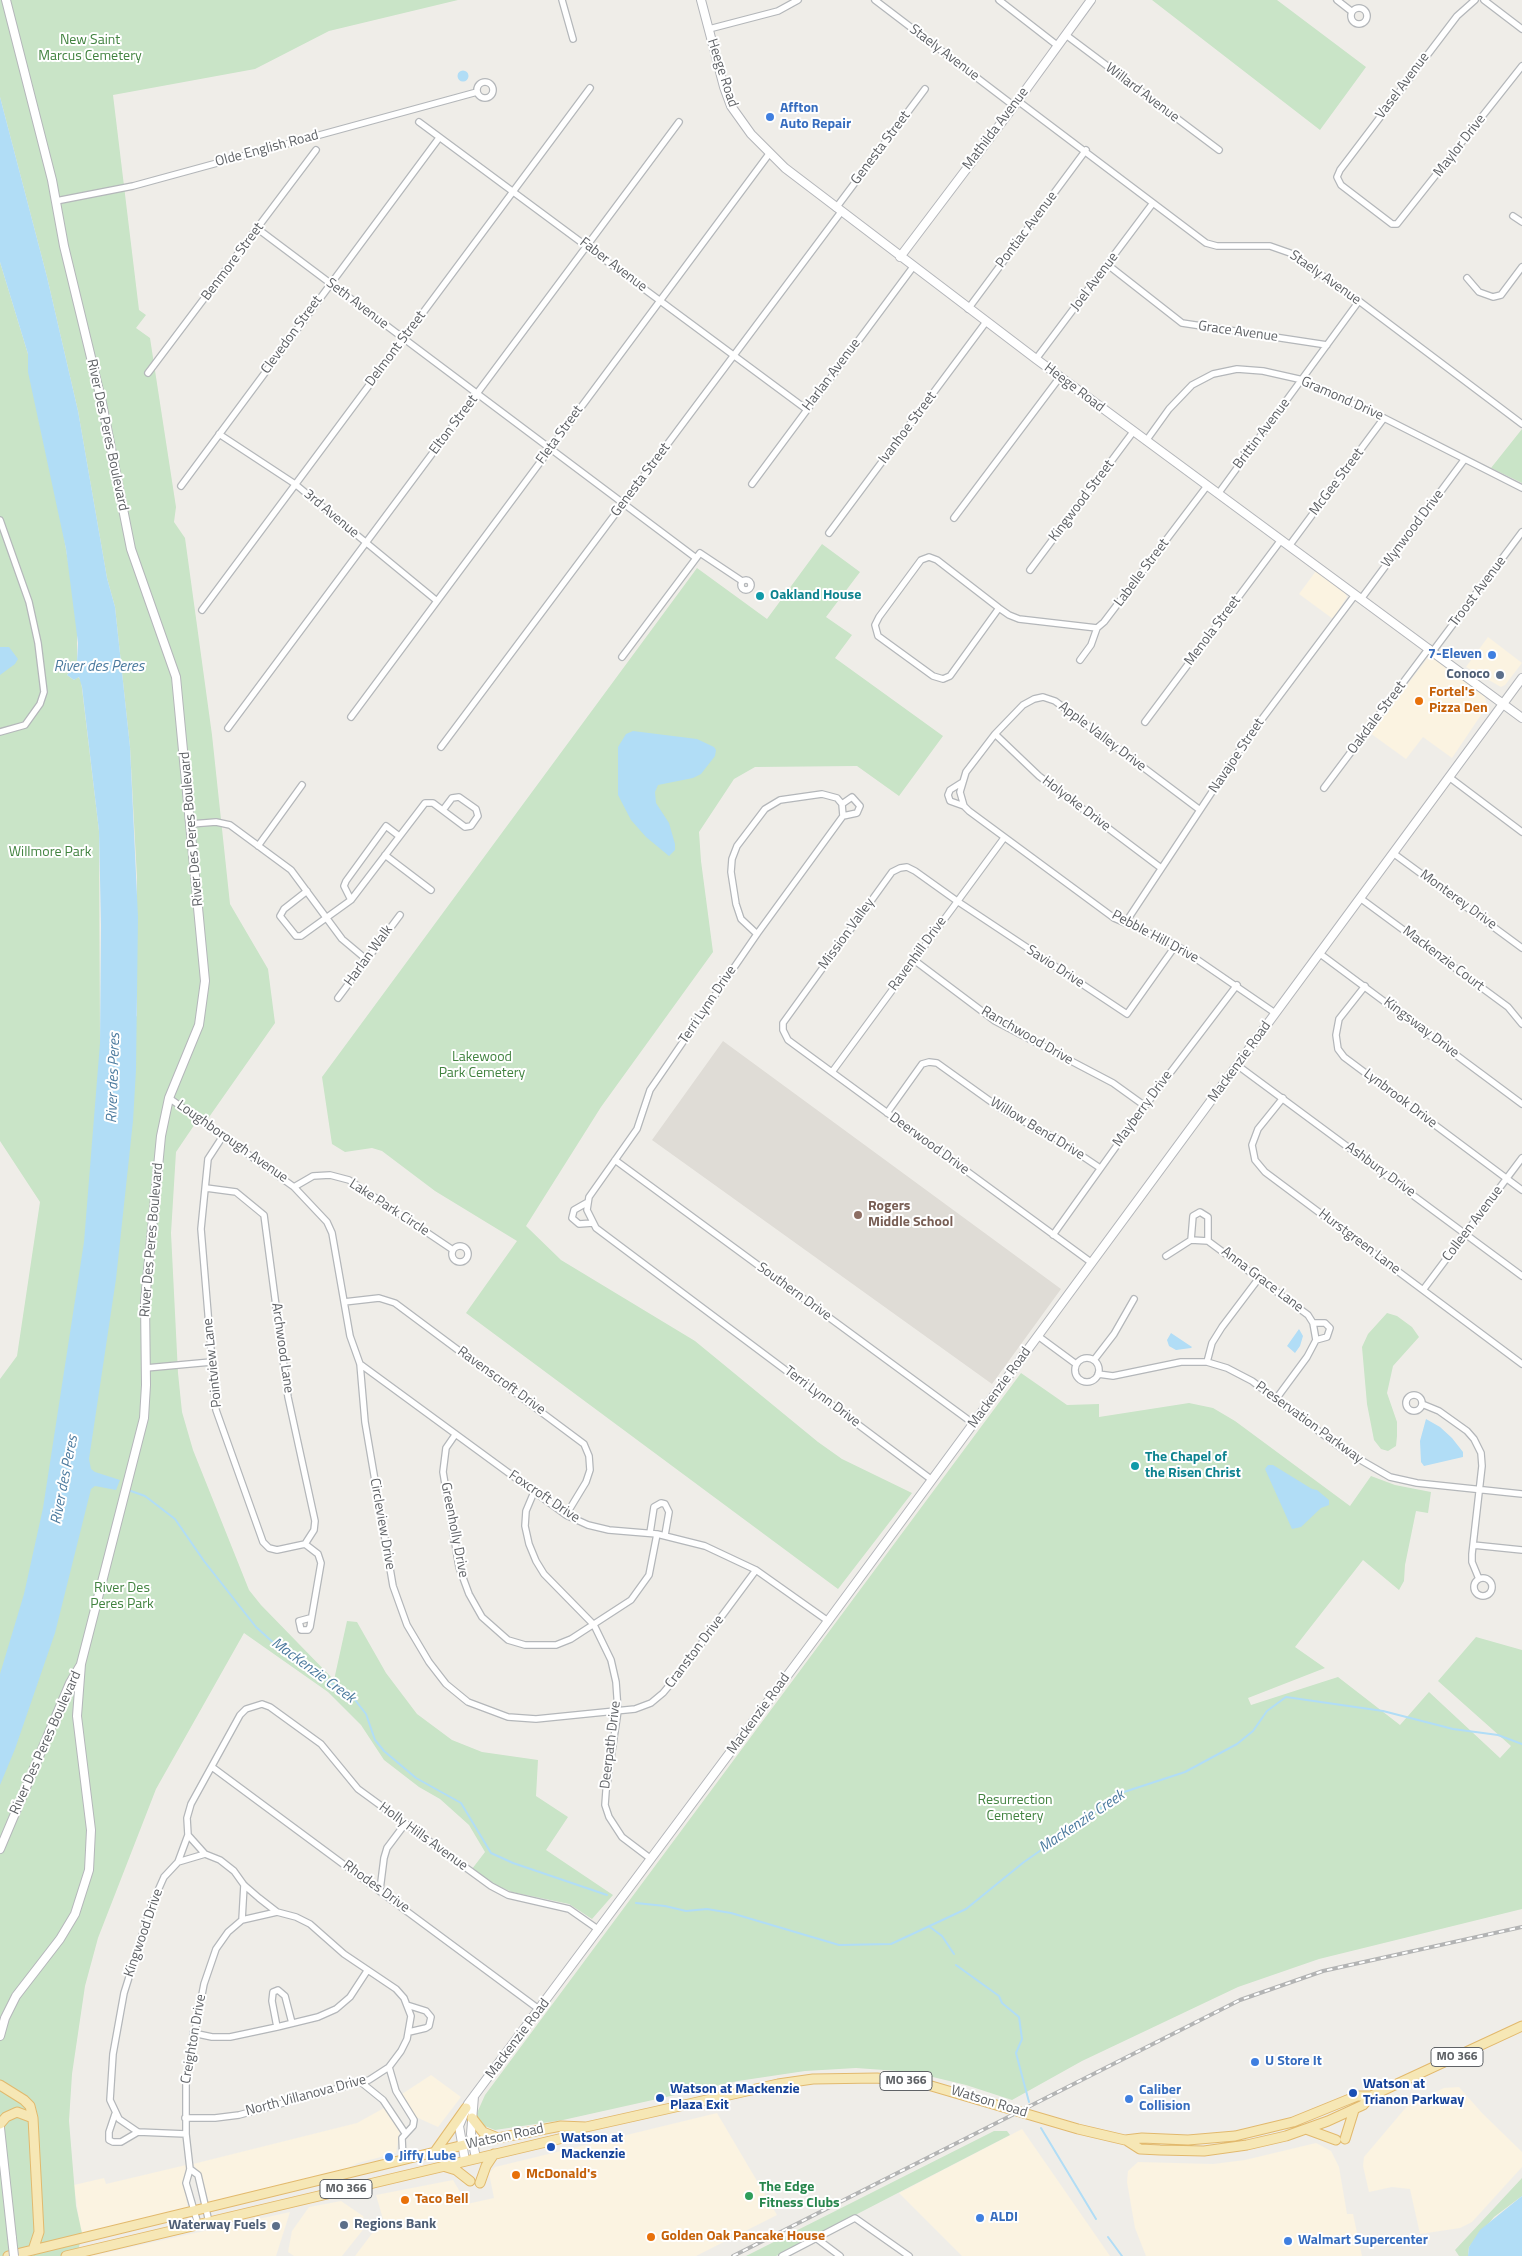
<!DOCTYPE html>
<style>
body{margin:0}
canvas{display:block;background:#efede8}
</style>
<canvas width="1522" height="2256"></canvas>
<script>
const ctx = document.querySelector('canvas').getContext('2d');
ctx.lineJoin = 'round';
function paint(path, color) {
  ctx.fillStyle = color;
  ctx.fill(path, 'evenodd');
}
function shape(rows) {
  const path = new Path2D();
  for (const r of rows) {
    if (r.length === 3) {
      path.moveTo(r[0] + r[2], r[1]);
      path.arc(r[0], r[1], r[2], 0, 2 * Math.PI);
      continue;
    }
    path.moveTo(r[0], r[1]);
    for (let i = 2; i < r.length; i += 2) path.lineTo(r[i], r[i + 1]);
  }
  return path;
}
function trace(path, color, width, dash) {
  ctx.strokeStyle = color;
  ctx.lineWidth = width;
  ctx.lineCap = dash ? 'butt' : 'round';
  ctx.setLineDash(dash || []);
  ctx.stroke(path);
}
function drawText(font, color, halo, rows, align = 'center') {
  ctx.font = font + ' "Titillium Web",sans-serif';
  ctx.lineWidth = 4;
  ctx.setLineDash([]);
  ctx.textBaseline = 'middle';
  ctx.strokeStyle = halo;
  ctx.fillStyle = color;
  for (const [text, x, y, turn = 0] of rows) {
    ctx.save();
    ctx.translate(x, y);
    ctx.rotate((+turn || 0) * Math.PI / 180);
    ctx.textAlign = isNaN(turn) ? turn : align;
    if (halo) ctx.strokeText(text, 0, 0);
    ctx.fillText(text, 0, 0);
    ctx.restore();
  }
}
paint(shape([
 [1316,571,1345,593,1347,597,1333,619,1299,594],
 [1488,637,1522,663,1505,685,1501,687,1466,667],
 [1430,655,1447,666,1485,697,1487,706,1452,758,1423,737,1406,759,1370,733],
 [431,2075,461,2097,438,2127,416,2117,402,2094],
 [1459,2087,1482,2113,1522,2152,1522,2167,1472,2222,1460,2228,1420,2234,1410,2189,1392,2187,1369,2192,1363,2166,1364,2157,1408,2105,1444,2088],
 [384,2108,400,2131,396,2153,358,2163,343,2170,209,2203,200,2174,193,2164,357,2123],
 [717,2113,777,2215,696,2256,355,2256,383,2219,376,2195,453,2180,467,2204,494,2198,489,2173,495,2167],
 [1022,2129,1110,2256,962,2256,899,2193],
 [1316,2143,1331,2151,1339,2167,1347,2214,1353,2214,1362,2256,1146,2256,1135,2228,1127,2182,1128,2171,1138,2162,1213,2164,1245,2160],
 [186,2165,184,2184,188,2209,81,2235,74,2185,104,2178,106,2184],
 [341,2201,363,2216,366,2226,342,2256,294,2256,288,2252,292,2231,309,2207],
 [290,2212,276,2256,91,2256]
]), '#fbf3e1');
paint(shape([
 [723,1041,1061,1289,992,1384,652,1140]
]), '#dfdcd6');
paint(shape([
 [0,0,458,0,329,31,255,69,113,95,139,310,146,315,136,328,150,338,176,507,174,522,185,538,212,735,230,904,268,969,275,1023,207,1120,201,1115,176,1152,171,1233,178,1373,182,1412,193,1450,249,1590,261,1605,334,1680,347,1621,357,1622,386,1673,417,1714,452,1740,482,1752,538,1760,536,1796,568,1817,546,1850,613,1895,592,1919,569,1904,512,1892,498,1886,472,1869,485,1852,469,1825,440,1799,419,1787,384,1760,361,1725,328,1692,244,1633,156,1789,98,1938,85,1986,72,2074,69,2121,76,2206,82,2233,77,2256,0,2256,0,1379,17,1356,40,1202,0,1141,0,262,28,354,39,421,62,525,77,616,77,662,67,675,74,680,78,677,81,680,99,831,100,1043,137,1016,137,878,130,747,115,607,107,578,78,411,47,277,0,97],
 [1152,0,1277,0,1366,67,1320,130],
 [1522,429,1522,483,1491,468],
 [822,544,860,572,826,617,852,635,835,658,943,736,899,796,857,766,755,767,734,779,699,832,701,861,713,952,601,1107,526,1226,561,1260,695,1341,818,1442,842,1459,912,1493,838,1589,466,1313,517,1241,435,1191,382,1151,372,1148,345,1152,332,1144,322,1077,697,568,767,619],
 [1387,1313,1397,1316,1412,1327,1419,1337,1393,1366,1387,1393,1397,1422,1397,1436,1396,1446,1388,1451,1381,1449,1374,1440,1367,1404,1362,1347,1368,1334],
 [1021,1373,1067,1405,1099,1404,1099,1417,1189,1403,1213,1408,1235,1421,1350,1506,1371,1476,1395,1485,1431,1492,1428,1513,1416,1511,1405,1565,1404,1581,1399,1590,1363,1560,1295,1647,1325,1668,1248,1698,1251,1705,1338,1677,1400,1725,1429,1692,1500,1758,1511,1746,1438,1681,1476,1637,1522,1650,1522,1909,1319,1959,1238,1987,1082,2061,1012,2100,966,2085,912,2072,856,2068,805,2071,738,2081,563,2120,495,2130,482,2125,477,2120,477,2113,485,2095],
 [994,2131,1007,2131,1010,2135,776,2256,746,2256],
 [1522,2178,1522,2196,1494,2217,1469,2247,1468,2256,1459,2256,1455,2250]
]), '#c9e4c7');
paint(shape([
 [463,76,5.5],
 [0,97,47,277,78,411,107,578,115,607,130,747,138,917,136,1070,133,1121,116,1279,89,1459,91,1469,95,1472,120,1480,116,1490,95,1486,91,1489,55,1633,15,1749,0,1785,0,1674,24,1594,43,1508,84,1242,100,1043,101,926,99,831,82,687,79,677,74,680,67,675,77,662,78,643,66,549,28,372,28,354,0,262],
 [0,647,9,647,18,659,15,664,0,675],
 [633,731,697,739,714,747,716,750,715,756,701,774,693,778,658,785,655,792,656,803,669,823,675,844,675,850,669,856,646,837,631,820,618,795,618,747,626,734],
 [1299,1329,1303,1336,1300,1346,1295,1353,1287,1346],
 [1171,1333,1192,1347,1191,1348,1176,1350,1169,1346,1167,1340],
 [1426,1419,1440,1427,1452,1438,1463,1452,1463,1457,1424,1466,1421,1462,1420,1441],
 [1268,1465,1273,1465,1312,1489,1317,1490,1329,1500,1329,1505,1321,1508,1301,1527,1292,1529,1265,1469],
 [1522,2196,1522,2256,1468,2256,1469,2247,1480,2230]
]), '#b1ddf6');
trace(shape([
 [128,1490,145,1496,175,1519,204,1561,256,1627,286,1654,352,1696,366,1714,375,1740,384,1751,416,1778,461,1803,491,1853,513,1863,607,1895],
 [636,1903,665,1906,686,1911,707,1909,731,1913,839,1945,891,1944,966,1909,1024,1862,1124,1792,1185,1772,1237,1744,1253,1731,1267,1711,1286,1697,1383,1711,1453,1729,1498,1735,1522,1744],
 [930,1927,942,1936,954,1954],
 [956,1965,999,1996,1002,2003,1019,2017,1022,2039,1016,2053,1029,2102],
 [1041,2128,1096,2219],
 [1108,2237,1122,2256]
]), '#b1ddf6', 2);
const street = shape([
 [562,0,573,39],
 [875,0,1014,106],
 [999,0,1058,46],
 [1337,0,1351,11],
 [1475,0,1457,16,1340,170,1337,177,1341,185,1392,224,1397,224,1522,66],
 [1484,0,1522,29],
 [1359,16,8],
 [709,29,778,11,798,0],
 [1066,35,1219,150],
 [485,90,8],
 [1018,101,1206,243,1217,246,1270,246,1290,253,1359,301,1522,424],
 [419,122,806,409],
 [56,201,133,186,477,92],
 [836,208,925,89],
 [1513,216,1522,222],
 [258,229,696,558],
 [1108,265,1182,323,1327,345],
 [1467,278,1479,292,1493,297,1501,295,1522,267],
 [968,309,1086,150],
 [1036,359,1153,203],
 [148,373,316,150],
 [219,434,295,484,437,601],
 [1146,441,1169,409,1192,385,1213,374,1237,369,1263,371,1303,380,1384,418,1522,488],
 [752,484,913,267],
 [181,486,439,138],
 [1218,494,1359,301],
 [954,518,1060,377],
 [0,520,29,602,38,643,44,692,40,704,25,725,0,732],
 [829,533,986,322],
 [1289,546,1384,418],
 [1030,570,1133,432],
 [746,585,5],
 [1361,599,1464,460],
 [999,608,950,676,943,679,933,676,878,636,875,625,879,617,921,560,929,557,937,560,999,608,1009,615,1019,619,1097,628],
 [202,610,590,88],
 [1433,651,1522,532],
 [622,657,700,553,742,581],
 [1080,660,1091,645,1097,628,1104,622,1207,486],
 [351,717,769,154],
 [1145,722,1281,540],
 [228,728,679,122],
 [995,734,1039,776,1161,868],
 [441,747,841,212],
 [1449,777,1522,832],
 [961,783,950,790,948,795,950,801,964,806],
 [1324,788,1429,648],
 [842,804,843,816,757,934,650,1090,637,1129,589,1197,587,1210,596,1228,932,1480],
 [842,804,852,797,860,806,857,813,843,816],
 [1200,810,1055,701,1043,697,1034,699,1023,705,995,734,966,772,960,792,964,806,969,811,1114,918,1176,945,1275,1013],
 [191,824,216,822,230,825,291,870,342,939,367,960],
 [258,846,302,785],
 [1393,853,1522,948],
 [385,855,431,890],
 [307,891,284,909,280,916,296,936,301,936,351,900,425,803,433,803,465,827,471,826,478,816,476,809,459,797,452,798,443,810],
 [1360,898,1508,1007,1522,1024],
 [351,900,344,886,346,881,386,826,399,836],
 [1126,922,1247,739,1355,595],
 [757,934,741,919,736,904,731,872,732,859,737,846,765,809,780,800,822,794,837,798,842,804],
 [1319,953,1522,1104],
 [914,960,995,1021,1113,1083,1145,1106],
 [1365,986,1339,1019,1336,1035,1338,1049,1344,1057,1522,1190],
 [338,998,400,915],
 [1237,1065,1522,1276],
 [832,1072,1004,838],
 [169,1098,294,1187,327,1222,332,1233,350,1336,360,1364,365,1422,393,1586,407,1625,429,1662,446,1684,468,1702,508,1717,536,1719,635,1709,651,1703,663,1693,678,1675,756,1570],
 [1283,1098,1258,1129,1252,1145,1255,1160,1265,1172,1522,1364],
 [887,1113,922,1064,929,1062,937,1063,1004,1111,1057,1139,1100,1168],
 [223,1136,208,1159,201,1229,216,1410,263,1542,269,1548,277,1550,305,1544],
 [615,1160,974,1424],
 [294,1187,313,1176,330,1175,349,1180,453,1250],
 [206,1188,236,1192,264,1215,288,1397,315,1521,314,1530,305,1544],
 [588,1202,574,1210,572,1218,579,1224,593,1223],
 [1053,1235,1145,1106,1237,985],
 [1191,1240,1193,1216,1200,1212,1208,1217,1208,1241],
 [460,1254,8],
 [1166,1256,1191,1240,1208,1241,1308,1315,1313,1323,1316,1340,1307,1357,1276,1399],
 [1092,1263,788,1040,783,1030,783,1023,892,872,900,868,907,867,915,871,957,901,1127,1014,1176,945],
 [1423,1290,1522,1158],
 [344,1302,379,1298,395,1303,584,1444,589,1456,590,1470,586,1482,566,1515],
 [1313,1323,1325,1323,1330,1328,1327,1337,1316,1340],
 [1038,1336,1076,1364],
 [1087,1370,12],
 [1094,1360,1114,1334,1134,1299],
 [1207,1362,1212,1343,1222,1327,1259,1278],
 [360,1364,566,1515,588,1525,609,1530,657,1534,705,1546,756,1570,828,1621],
 [146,1368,211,1362],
 [1098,1374,1113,1376,1181,1362,1207,1362,1227,1368,1252,1381,1345,1451,1390,1477,1417,1483,1522,1494],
 [1414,1403,8],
 [1422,1404,1439,1411,1467,1431,1474,1439,1481,1453,1482,1466,1472,1554,1472,1562,1479,1579],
 [455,1435,446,1448,443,1472,459,1567,469,1594,482,1617,508,1640,525,1645,556,1645,571,1639,631,1600,649,1575,657,1534],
 [534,1492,526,1511,525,1526,529,1544,536,1561,544,1574,594,1625,611,1660,616,1682,618,1711,606,1791,605,1805,609,1817,622,1837,651,1859],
 [650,1533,654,1507,661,1503,665,1504,669,1512,665,1535],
 [305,1544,318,1554,321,1563,310,1627,308,1630,301,1630,299,1621,310,1618],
 [1473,1545,1522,1550],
 [1483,1587,9],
 [212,1767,540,2010],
 [178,1862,205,1854],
 [380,1890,384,1858,387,1848,405,1824],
 [242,1920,277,1912],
 [407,2005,426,2011,431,2017,429,2026,426,2028,409,2032],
 [292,2023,285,1996,278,1990,273,1992,272,2001,277,2027,318,2017,336,2009,350,1997,367,1971],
 [193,2033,212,2037,230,2037,277,2027],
 [389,2067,396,2091,414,2120,413,2126,402,2138,403,2160],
 [362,2083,383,2100,405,2133],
 [115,2114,109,2132,109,2140,113,2142,121,2142,138,2132],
 [185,2118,215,2118,239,2115,369,2080,389,2067,401,2051,407,2039,411,2016,404,1998,396,1989,344,1954,310,1924,296,1917,277,1912,259,1898,244,1885,234,1871,220,1860,205,1854,188,1835],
 [186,2134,138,2132,119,2119,110,2100,113,2054,124,1993,152,1904,164,1877,178,1862,188,1835,187,1818,191,1804,240,1715,246,1709,262,1704,270,1707,321,1744,358,1789,491,1886,508,1895,569,1909,599,1930],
 [190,2169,198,2175,209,2222],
 [198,2224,186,2183,190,2169,186,2134,186,2079,204,1984,216,1949,228,1932,242,1920,244,1885],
 [816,2238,840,2256],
 [782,2256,855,2218,909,2256]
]);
const secondary = shape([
 [701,0,724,87,731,106,751,134,785,168,1036,359,1522,718],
 [900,257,1014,106,1091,0],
 [0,1849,70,1683,80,1666],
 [0,2036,5,2018,16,1996,60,1939,75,1914,89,1870,91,1830,77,1716,81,1664,144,1418,146,1385,145,1301,161,1136,169,1098,199,1025,205,981,176,677,131,549,102,403,64,246,52,180,6,0],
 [474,2096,471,2134,476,2158],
 [0,2128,12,2238],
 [465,2160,459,2126,468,2104,828,1621,1522,678]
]);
const primary = shape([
 [0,2085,24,2100,30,2106,33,2118,39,2232,33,2250],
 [472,2118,483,2132,498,2138],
 [0,2124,6,2117,17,2112,33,2118],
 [1306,2129,1336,2140],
 [1345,2139,1354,2110],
 [1126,2140,1140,2149,1160,2150,1204,2151,1247,2145,1286,2136,1328,2121,1363,2105,1371,2096],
 [434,2153,466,2108],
 [443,2166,456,2170,470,2181],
 [480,2183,486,2166,494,2154],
 [8,2256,472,2143,561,2126,586,2127,778,2084,813,2079,877,2078,928,2085,1078,2129,1125,2140,1142,2138,1188,2140,1235,2136,1293,2122,1357,2096,1371,2096,1522,2026],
 [66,2256,563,2138,583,2128]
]);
trace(street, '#b4b7ba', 8);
trace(secondary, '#b4b6ba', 10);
trace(primary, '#e2b96d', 11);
trace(street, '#fff', 5.5);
trace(secondary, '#fff', 8);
trace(primary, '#f6e7b5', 9);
const rail = shape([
 [733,2256,1240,2000,1323,1971,1522,1927]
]);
trace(rail, '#b3b4b4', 4);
trace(rail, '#fff', 2, [5.5]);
const secondaryBridge = shape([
 [12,2238,14,2256]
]);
trace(secondaryBridge, '#b4b6ba', 10, []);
trace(secondaryBridge, '#fff', 8);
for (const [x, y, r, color] of [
 [770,117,5,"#3f7fe0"],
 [760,596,5,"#0f9aa8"],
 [1492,655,5,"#3f7fe0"],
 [1500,675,5,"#5c6f8a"],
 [1419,701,5,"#e8710a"],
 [858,1215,5,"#8d6e63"],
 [1135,1466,5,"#0f9aa8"],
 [1255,2062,5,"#3f7fe0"],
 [1353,2093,5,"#1a4fb4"],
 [660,2098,5,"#1a4fb4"],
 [1129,2099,5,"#3f7fe0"],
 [551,2147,5,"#1a4fb4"],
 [389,2157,5,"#3f7fe0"],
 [516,2175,5,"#e8710a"],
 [749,2196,5,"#2e9e5b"],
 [405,2200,5,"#e8710a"],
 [980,2218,5,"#3f7fe0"],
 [344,2225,5,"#5c6f8a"],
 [276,2226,5,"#5c6f8a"],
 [651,2237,5,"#e8710a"],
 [1288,2241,5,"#3f7fe0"]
]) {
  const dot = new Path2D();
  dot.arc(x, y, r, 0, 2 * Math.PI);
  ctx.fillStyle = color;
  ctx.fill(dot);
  trace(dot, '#fff', 2);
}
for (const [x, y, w] of [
 [1457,2057,52],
 [906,2081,52],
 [346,2189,52]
]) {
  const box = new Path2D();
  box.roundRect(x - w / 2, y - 9.5, w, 19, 4);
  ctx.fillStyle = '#fff';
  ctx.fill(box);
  trace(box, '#5f6266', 1);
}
drawText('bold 12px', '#5f6266', null, [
 ["MO 366",1457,2057],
 ["MO 366",906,2081],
 ["MO 366",346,2189]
]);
drawText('14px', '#428340', '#fff', [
 ["New Saint",90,41],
 ["Marcus Cemetery",90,57],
 ["Willmore Park",50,853],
 ["Lakewood",482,1058],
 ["Park Cemetery",482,1074],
 ["River Des",122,1589],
 ["Peres Park",122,1605],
 ["Resurrection",1015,1801],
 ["Cemetery",1015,1817]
]);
drawText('14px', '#5f6266', '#fff', [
 ["Staely Avenue",944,53,37],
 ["Heege Road",722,73,72],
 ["Vasel Avenue",1403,86,-53],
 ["Willard Avenue",1142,93,37],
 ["Mathilda Avenue",996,129,-53],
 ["Maylor Drive",1460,146,-52],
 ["Genesta Street",881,148,-53],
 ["Olde English Road",267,149,-15],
 ["Pontiac Avenue",1027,230,-53],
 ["Benmore Street",233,262,-53],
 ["Faber Avenue",613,265,37],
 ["Staely Avenue",1325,278,35],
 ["Joel Avenue",1095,282,-53],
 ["Seth Avenue",357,304,37],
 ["Grace Avenue",1238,332,8],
 ["Clevedon Street",292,335,-54],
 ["Delmont Street",396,349,-53],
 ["Harlan Avenue",832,375,-53],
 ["Heege Road",1074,388,37],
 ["Gramond Drive",1342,399,24],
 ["Elton Street",454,425,-53],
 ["Ivanhoe Street",908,428,-53],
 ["Brittin Avenue",1262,434,-53],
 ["River Des Peres Boulevard",107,435,78],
 ["Fleta Street",560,435,-54],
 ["Genesta Street",641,480,-53],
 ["McGee Street",1337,482,-53],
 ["Kingwood Street",1082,501,-53],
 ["3rd Avenue",331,514,40],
 ["Wynwood Drive",1413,529,-53],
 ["Labelle Street",1142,573,-53],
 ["Troost Avenue",1478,592,-53],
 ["Menola Street",1213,631,-53],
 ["Oakdale Street",1377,718,-53],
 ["Apple Valley Drive",1102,737,37],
 ["Navajoe Street",1237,756,-56],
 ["Holyoke Drive",1076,804,37],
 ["River Des Peres Boulevard",192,829,-95],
 ["Monterey Drive",1458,900,36],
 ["Mission Valley",847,934,-54],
 ["Pebble Hill Drive",1155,937,28],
 ["Ravenhill Drive",918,954,-54],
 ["Harlan Walk",369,956,-54],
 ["Mackenzie Court",1443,959,37],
 ["Savio Drive",1055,967,33],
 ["Terri Lynn Drive",708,1005,-56],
 ["Kingsway Drive",1421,1028,37],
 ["Ranchwood Drive",1027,1036,30],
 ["Mackenzie Road",1240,1062,-54],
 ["Lynbrook Drive",1400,1099,37],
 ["Mayberry Drive",1143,1109,-54],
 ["Willow Bend Drive",1037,1129,31],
 ["Loughborough Avenue",232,1142,35],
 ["Deerwood Drive",929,1144,36],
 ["Ashbury Drive",1380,1170,36],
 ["Lake Park Circle",389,1208,33],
 ["Colleen Avenue",1473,1224,-53],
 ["River Des Peres Boulevard",152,1240,-85],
 ["Hurstgreen Lane",1359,1242,37],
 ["Anna Grace Lane",1262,1280,37],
 ["Southern Drive",794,1292,36],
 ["Archwood Lane",282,1348,82],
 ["Pointview Lane",213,1363,-96],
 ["Ravenscroft Drive",501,1381,36],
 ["Mackenzie Road",1000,1388,-54],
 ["Terri Lynn Drive",822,1397,37],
 ["Preservation Parkway",1309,1423,36],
 ["Foxcroft Drive",544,1497,34],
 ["Circleview Drive",382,1524,80],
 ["Greenholly Drive",454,1530,79],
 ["Cranston Drive",695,1652,-53],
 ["Mackenzie Road",759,1714,-54],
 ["River Des Peres Boulevard",46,1743,-66],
 ["Deerpath Drive",611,1745,-83],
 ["Holly Hills Avenue",423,1837,36],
 ["Rhodes Drive",376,1887,36],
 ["Kingwood Drive",144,1933,-71],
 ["Creighton Drive",194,2039,-80],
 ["Mackenzie Road",518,2039,-53],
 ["North Villanova Drive",306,2096,-15],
 ["Watson Road",989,2102,17],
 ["Watson Road",505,2137,-12]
]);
drawText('bold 14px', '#366cbe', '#fff', [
 ["Affton",780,109],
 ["Auto Repair",780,125],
 ["7-Eleven",1482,655,"right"],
 ["U Store It",1265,2062],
 ["Caliber",1139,2091],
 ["Collision",1139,2107],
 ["Jiffy Lube",399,2157],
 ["ALDI",990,2218],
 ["Walmart Supercenter",1298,2241]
], 'left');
drawText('bold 14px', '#0d838f', '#fff', [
 ["Oakland House",770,596],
 ["The Chapel of",1145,1458],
 ["the Risen Christ",1145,1474]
], 'left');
drawText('bold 14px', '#4e5e75', '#fff', [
 ["Conoco",1490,675],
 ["Regions Bank",354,2225,"left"],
 ["Waterway Fuels",266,2226]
], 'right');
drawText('bold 14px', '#c56008', '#fff', [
 ["Fortel's",1429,693],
 ["Pizza Den",1429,709],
 ["McDonald's",526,2175],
 ["Taco Bell",415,2200],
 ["Golden Oak Pancake House",661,2237]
], 'left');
drawText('bold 14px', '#785e54', '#fff', [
 ["Rogers",868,1207],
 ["Middle School",868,1223]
], 'left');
drawText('bold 14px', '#164399', '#fff', [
 ["Watson at",1363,2085],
 ["Trianon Parkway",1363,2101],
 ["Watson at Mackenzie",670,2090],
 ["Plaza Exit",670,2106],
 ["Watson at",561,2139],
 ["Mackenzie",561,2155]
], 'left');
drawText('bold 14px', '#27864d', '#fff', [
 ["The Edge",759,2188],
 ["Fitness Clubs",759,2204]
], 'left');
drawText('italic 15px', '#4b7a9e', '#fff', [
 ["River des Peres",99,667],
 ["River des Peres",114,1078,-88],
 ["River des Peres",65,1480,-79],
 ["MacKenzie Creek",313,1671,36],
 ["MacKenzie Creek",1082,1822,-34]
]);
</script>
